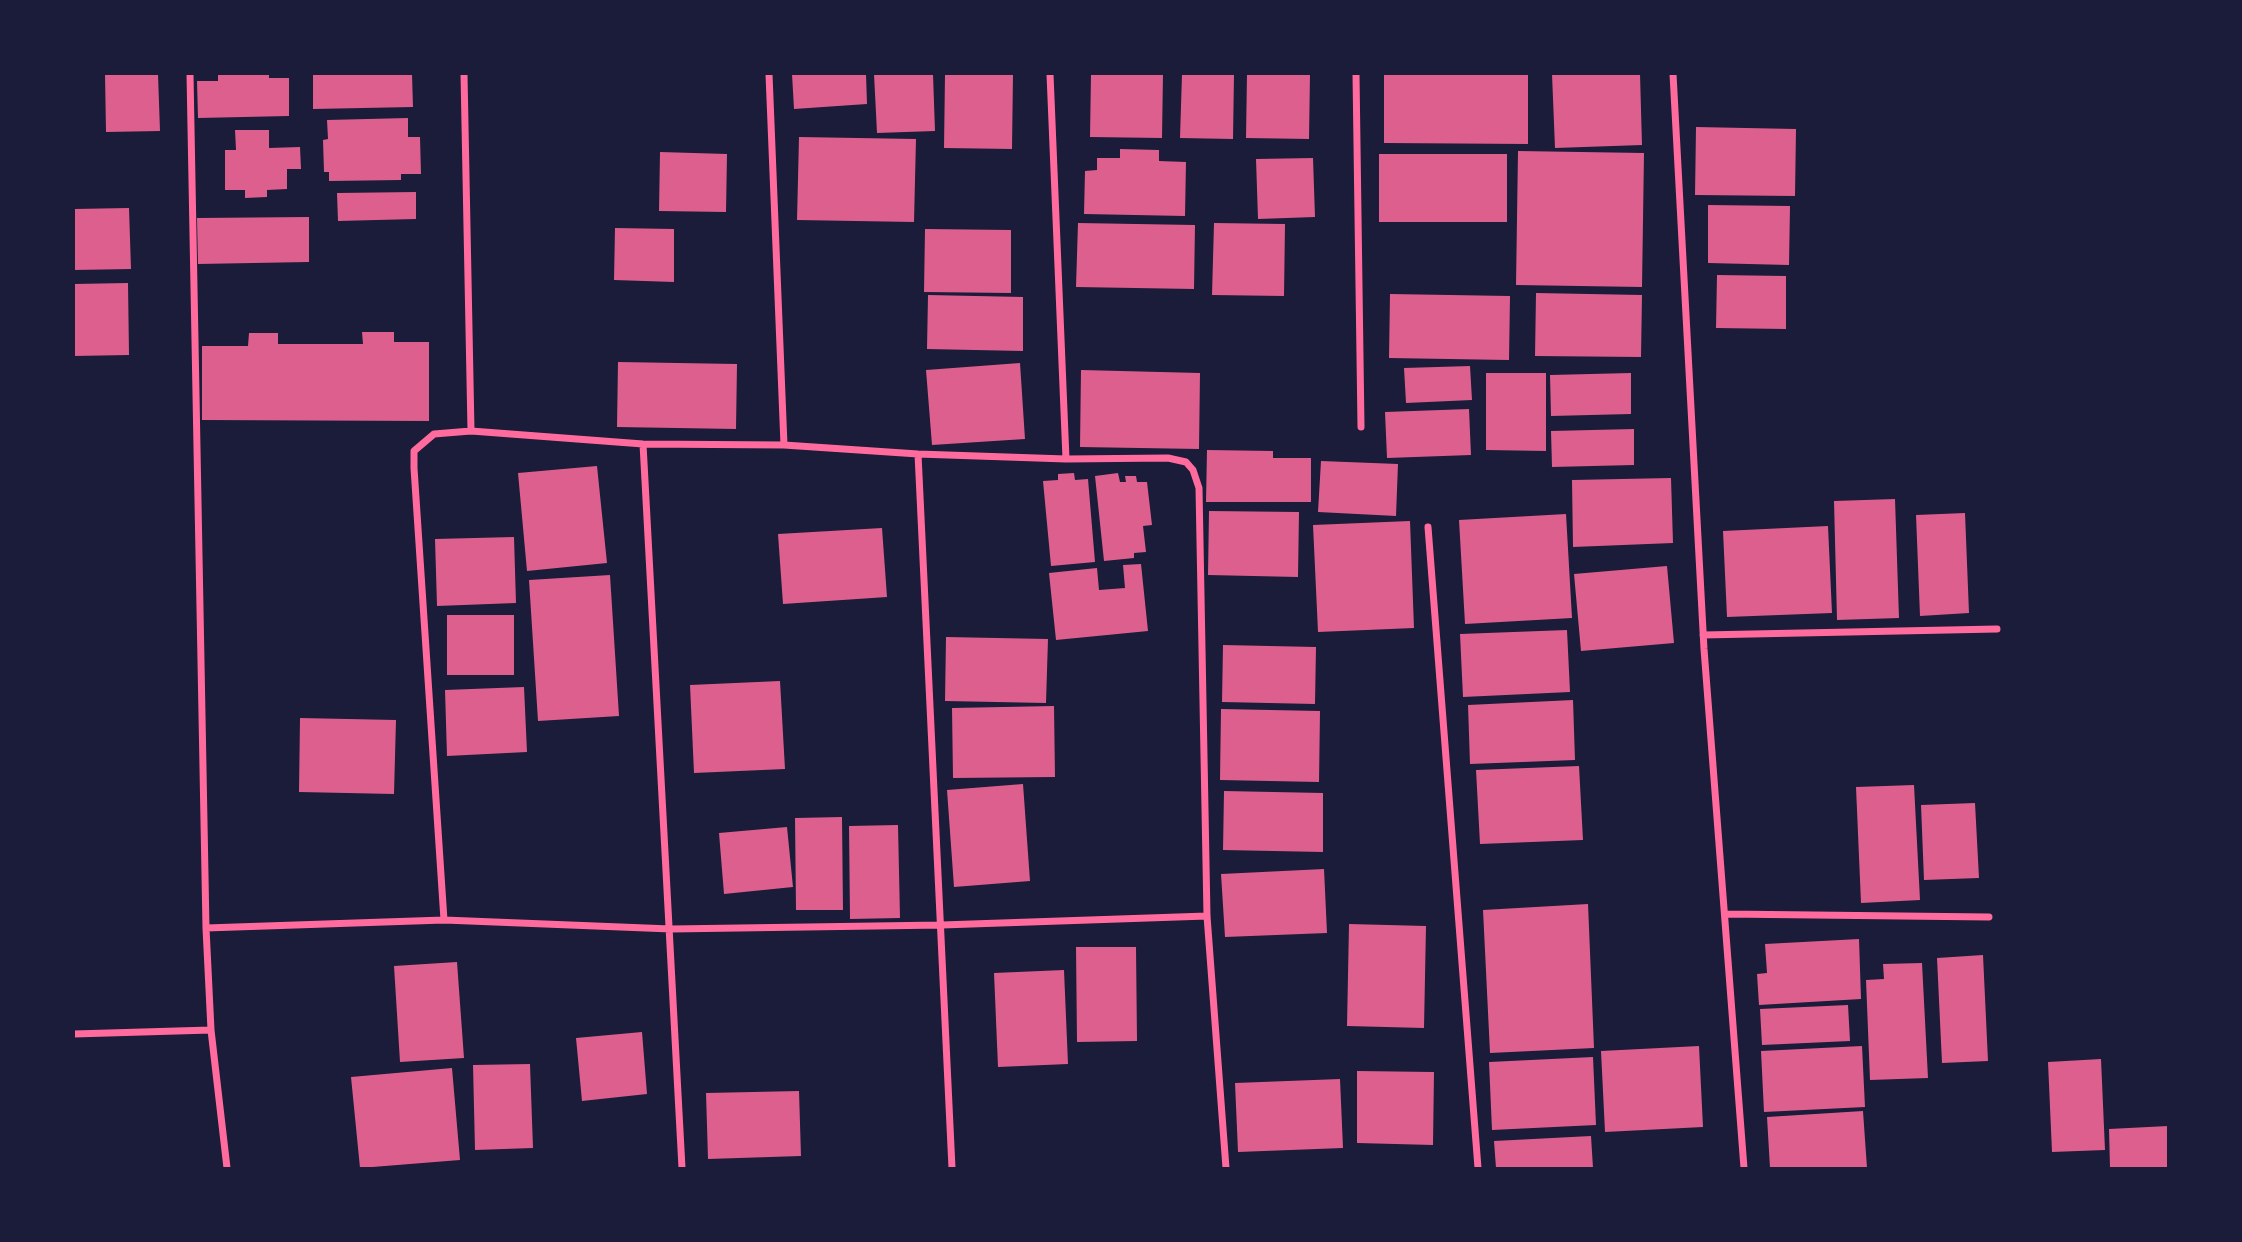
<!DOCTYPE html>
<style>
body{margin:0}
#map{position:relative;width:2242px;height:1242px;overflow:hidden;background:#1b1b3a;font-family:"Golos Text",sans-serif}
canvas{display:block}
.frame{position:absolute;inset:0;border:75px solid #1b1b3a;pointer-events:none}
</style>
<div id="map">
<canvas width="2242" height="1242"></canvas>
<div class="frame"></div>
</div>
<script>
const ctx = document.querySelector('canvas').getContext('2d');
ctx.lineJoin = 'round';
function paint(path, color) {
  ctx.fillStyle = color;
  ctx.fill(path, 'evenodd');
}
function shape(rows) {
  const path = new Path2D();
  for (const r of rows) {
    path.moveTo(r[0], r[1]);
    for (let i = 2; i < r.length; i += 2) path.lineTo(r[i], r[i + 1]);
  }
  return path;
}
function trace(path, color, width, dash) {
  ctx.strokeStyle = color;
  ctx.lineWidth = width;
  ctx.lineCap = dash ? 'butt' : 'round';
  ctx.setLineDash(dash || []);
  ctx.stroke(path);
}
paint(shape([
 [105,74,158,74,160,131,106,132],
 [218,74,269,74,269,78,289,78,289,116,198,118,197,81,218,81],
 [313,74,412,74,413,107,313,109],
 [792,74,866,74,867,104,794,109],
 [874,74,933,74,935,131,877,133],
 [945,74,1013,74,1012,149,944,148],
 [1091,74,1163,74,1162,138,1090,137],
 [1182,74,1234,74,1233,139,1180,138],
 [1247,74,1310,74,1309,139,1246,138],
 [1384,74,1528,74,1528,144,1384,143],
 [1552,74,1640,74,1642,145,1555,148],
 [408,118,408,137,420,137,421,174,401,174,401,180,329,181,329,172,324,172,323,140,328,139,327,120],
 [1696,127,1796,129,1795,196,1695,195],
 [235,130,269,130,269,148,300,147,301,169,287,169,287,189,267,190,267,197,245,198,245,190,225,190,225,150,236,150],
 [799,137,916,139,914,222,797,220],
 [1120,149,1159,150,1159,161,1186,162,1185,216,1084,214,1085,171,1097,170,1097,158,1120,158],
 [1518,151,1644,153,1642,287,1516,285],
 [660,152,727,154,726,212,659,211],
 [1379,154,1507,154,1507,222,1379,222],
 [1313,158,1315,217,1258,219,1256,159],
 [416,192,416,219,338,221,337,193],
 [1708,205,1790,206,1789,265,1708,263],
 [129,208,131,269,74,270,74,209],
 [309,217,309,262,198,264,197,218],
 [1078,223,1195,225,1194,289,1076,287],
 [1214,223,1285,224,1284,296,1212,295],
 [615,228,674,229,674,282,614,280],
 [925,229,1011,230,1011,293,924,292],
 [1717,275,1786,276,1786,329,1716,328],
 [128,283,129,355,74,356,74,284],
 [1536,293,1642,295,1641,357,1535,356],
 [1390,294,1510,296,1509,360,1389,358],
 [928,295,1023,297,1023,351,927,349],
 [362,332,394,332,394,342,429,342,429,421,202,420,202,346,248,346,249,333,278,333,278,344,363,344],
 [618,362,737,364,736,429,617,427],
 [1020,363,1025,439,932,445,926,370],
 [1470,366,1472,400,1406,403,1404,368],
 [1081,370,1200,373,1199,449,1080,447],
 [1486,373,1546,373,1546,451,1486,450],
 [1631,373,1631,414,1551,416,1550,375],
 [1469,409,1471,455,1387,458,1385,412],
 [1634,429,1634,465,1552,467,1551,431],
 [1207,450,1273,451,1273,458,1311,458,1311,502,1206,502],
 [1321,461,1398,464,1396,516,1318,512],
 [597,466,607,563,527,571,518,473],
 [1074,473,1075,480,1088,479,1095,562,1051,566,1043,481,1058,480,1058,474],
 [1118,473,1120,482,1126,482,1125,476,1136,476,1137,482,1147,482,1152,525,1143,526,1146,552,1134,553,1134,558,1104,561,1095,476],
 [1671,478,1673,543,1573,547,1572,480],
 [1895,499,1899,618,1837,620,1834,501],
 [1209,511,1299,512,1298,577,1208,575],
 [1965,513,1969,613,1920,616,1916,515],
 [1566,514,1572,618,1465,624,1459,520],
 [1410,521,1414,628,1318,632,1313,525],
 [1828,526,1832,613,1727,617,1723,531],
 [882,528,887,597,783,604,778,534],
 [514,537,516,603,437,606,435,539],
 [1141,564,1148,631,1056,640,1049,573,1097,568,1099,590,1125,588,1123,565],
 [1667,566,1674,643,1581,651,1574,574],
 [610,575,619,716,538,721,529,580],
 [447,615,514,615,514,675,447,675],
 [1567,630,1570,692,1463,697,1460,634],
 [946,637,1048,639,1046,703,945,701],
 [1223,645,1316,647,1315,704,1222,702],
 [780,681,785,769,694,773,690,685],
 [524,687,527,752,447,756,445,690],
 [1573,700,1575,760,1470,764,1468,705],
 [1054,706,1055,777,953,778,952,708],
 [1221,709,1320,711,1319,782,1220,780],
 [300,718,396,720,394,794,299,792],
 [1579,766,1583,840,1480,844,1476,770],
 [1023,784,1030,881,954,887,947,790],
 [1914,785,1920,900,1861,903,1856,787],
 [1224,791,1323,793,1323,852,1223,850],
 [1975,803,1979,878,1924,880,1921,805],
 [842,817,843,910,796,910,795,818],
 [898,825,900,918,850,919,849,826],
 [787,827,793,887,724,894,719,833],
 [1324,869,1327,933,1225,937,1221,874],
 [1588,904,1594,1048,1490,1053,1483,910],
 [1349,924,1426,926,1424,1028,1347,1026],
 [1859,939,1861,999,1759,1005,1757,974,1767,973,1765,944],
 [1076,947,1136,947,1137,1041,1077,1042],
 [1983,955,1988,1061,1942,1063,1937,958],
 [457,962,464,1058,400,1062,394,966],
 [1922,963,1928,1078,1870,1080,1866,980,1884,979,1883,964],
 [1064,970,1068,1064,998,1067,994,973],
 [1848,1005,1850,1041,1762,1045,1760,1009],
 [642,1032,647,1094,582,1101,576,1038],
 [1699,1046,1703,1127,1605,1132,1601,1051],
 [1862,1046,1865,1107,1764,1112,1761,1051],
 [1593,1057,1596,1125,1492,1130,1489,1062],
 [2101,1059,2105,1150,2052,1152,2048,1062],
 [530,1064,533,1148,475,1150,473,1065],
 [452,1068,460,1160,360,1168,351,1077],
 [1357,1071,1434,1072,1433,1145,1357,1143],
 [1340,1079,1343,1148,1238,1152,1235,1083],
 [799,1091,801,1156,708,1159,706,1093],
 [1863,1111,1867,1168,1770,1168,1767,1117],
 [2168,1126,2168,1168,2110,1168,2109,1129],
 [1591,1136,1593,1168,1496,1168,1494,1141]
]), '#dd5f8e');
trace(shape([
 [190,74,206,928,211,1030,227,1168],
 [464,74,471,431],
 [769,74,784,445],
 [1050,74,1066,459],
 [1356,74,1361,427],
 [1673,74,1704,649,1744,1168],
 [643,444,682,1168],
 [918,454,952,1168],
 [1428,527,1478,1168],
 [1703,635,1997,629],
 [1726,914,1989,917],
 [444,920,414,468,414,451,434,434,471,431,643,444,784,445,918,454,1066,459,1168,458,1186,462,1193,470,1199,488,1207,916,1226,1168],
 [206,928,444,920,671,929,942,925,1207,916],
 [74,1034,211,1030]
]), '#ff6b9d', 7);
</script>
